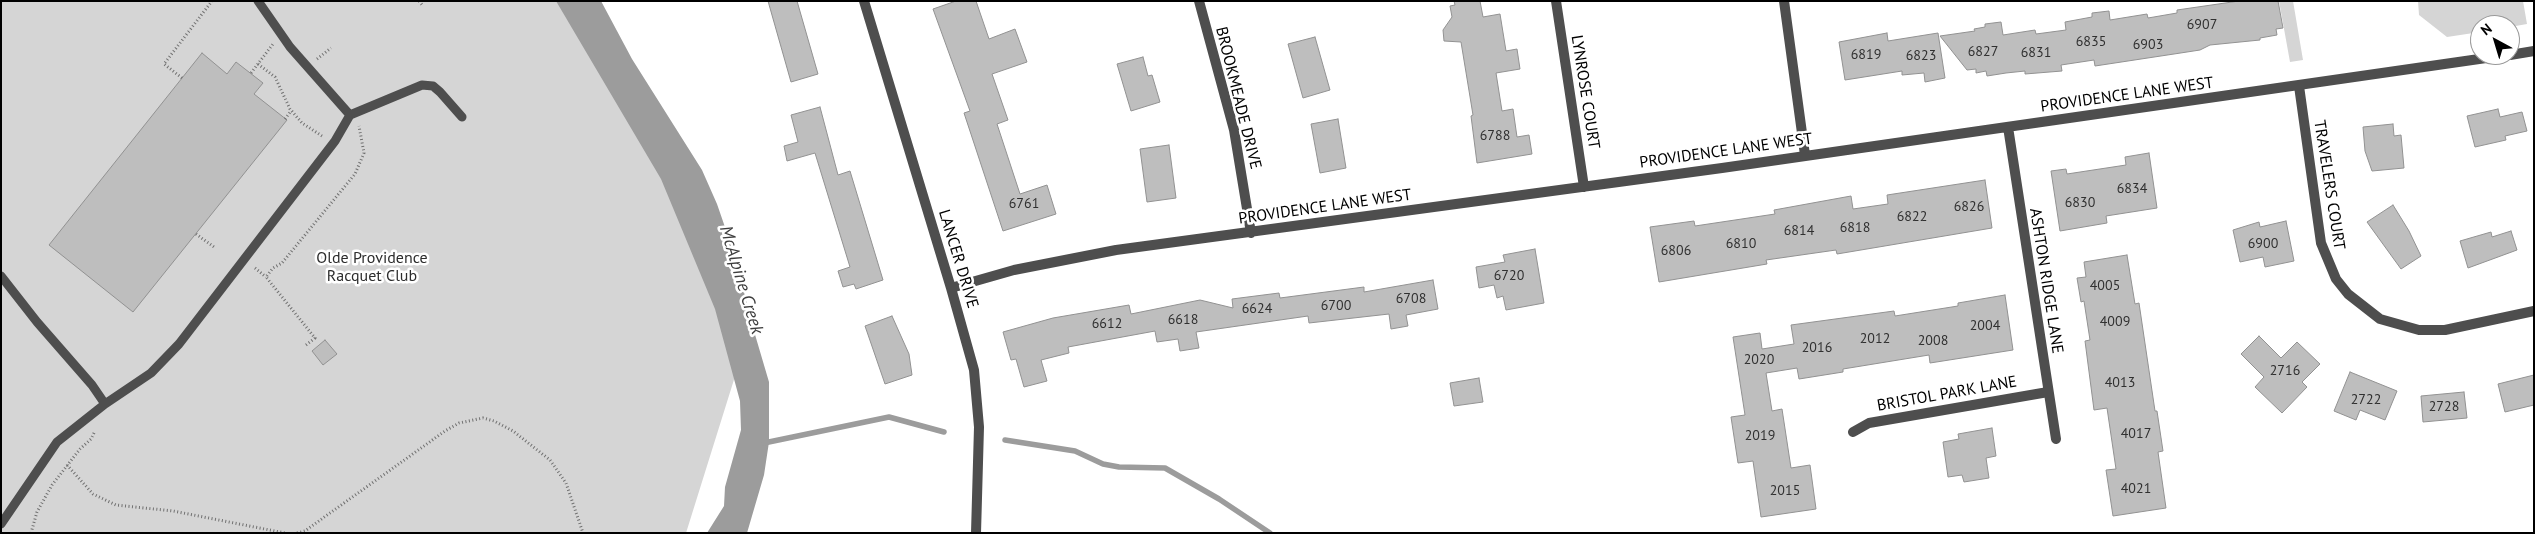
<!DOCTYPE html>
<style>
body{margin:0}
#map{position:relative;width:2535px;height:534px;overflow:hidden;background:#fff;font-family:"PT Sans",sans-serif}
canvas{display:block}
.frame{position:absolute;inset:0;border:2px solid #000;pointer-events:none}
.north{position:absolute;left:2470px;top:15px;width:50px;height:50px;box-sizing:border-box;background:#fff;border:1px solid #999;border-radius:50%;rotate:321deg;font-size:14px;font-weight:700;line-height:20px;text-align:center;color:#000}
.north::after{content:'';display:block;margin:auto;width:18px;height:22px;background:#000;clip-path:polygon(50% 0,100% 100%,50% 72%,0 100%)}
</style>
<div id="map">
<canvas width="2535" height="534"></canvas>
<div class="frame"></div>
<div class="north">N</div>
</div>
<script>
const ctx = document.querySelector('canvas').getContext('2d');
ctx.lineJoin = 'round';
function paint(path, color) {
  ctx.fillStyle = color;
  ctx.fill(path, 'evenodd');
}
function shape(rows) {
  const path = new Path2D();
  for (const r of rows) {
    path.moveTo(r[0], r[1]);
    for (let i = 2; i < r.length; i += 2) path.lineTo(r[i], r[i + 1]);
  }
  return path;
}
function trace(path, color, width, dash) {
  ctx.strokeStyle = color;
  ctx.lineWidth = width;
  ctx.lineCap = dash ? 'butt' : 'round';
  ctx.setLineDash(dash || []);
  ctx.stroke(path);
}
function drawText(font, color, halo, rows, align = 'center') {
  ctx.font = font + ' "PT Sans",sans-serif';
  ctx.lineWidth = 5;
  ctx.setLineDash([]);
  ctx.textBaseline = 'middle';
  ctx.strokeStyle = halo;
  ctx.fillStyle = color;
  for (const [text, x, y, turn = 0] of rows) {
    ctx.save();
    ctx.translate(x, y);
    ctx.rotate((+turn || 0) * Math.PI / 180);
    ctx.textAlign = isNaN(turn) ? turn : align;
    if (halo) ctx.strokeText(text, 0, 0);
    ctx.fillText(text, 0, 0);
    ctx.restore();
  }
}
paint(shape([
 [1,1,584,1,742,354,686,533,1,533],
 [2279,1,2293,1,2303,60,2290,62],
 [2418,1,2523,1,2527,24,2510,27,2510,25,2480,25,2480,32,2447,37,2419,15]
]), '#d5d5d5');
paint(shape([
 [556,1,601,1,632,59,702,170,717,204,736,259,751,321,769,382,769,442,764,475,747,533,707,533,724,506,725,487,741,430,740,401,715,309,661,179]
]), '#9c9c9c');
trace(shape([
 [1005,440,1075,451,1103,464,1119,467,1165,468,1219,499,1270,533],
 [764,443,889,417,944,432]
]), '#9c9c9c', 5.5);
const building = shape([
 [768,1,797,1,818,74,791,82,768,1],
 [956,1,976,1,989,39,1015,29,1027,62,992,74,1008,120,997,124,1020,194,1047,185,1056,214,1003,231,964,113,970,111,933,9,956,1],
 [1454,1,1480,1,1483,17,1500,14,1506,51,1517,49,1520,69,1496,73,1502,111,1513,109,1517,137,1529,135,1532,154,1477,163,1471,116,1473,115,1461,42,1444,41,1443,30,1452,17,1450,6,1455,5,1454,1],
 [2239,1,2278,1,2283,28,2276,29,2277,35,2260,38,2260,40,2210,45,2200,50,2174,54,2095,66,2094,60,2061,65,2062,71,2025,74,2025,71,2006,73,1987,76,1986,71,1976,73,1976,69,1967,70,1940,36,1975,31,1974,29,1985,27,1985,24,2001,22,2003,35,2035,30,2036,34,2066,30,2065,22,2092,17,2092,13,2109,11,2110,20,2147,14,2148,18,2177,13,2177,10,2239,1],
 [1887,33,1888,41,1938,33,1945,78,1925,82,1924,73,1902,75,1902,71,1845,80,1839,42,1887,33],
 [1315,37,1330,90,1303,98,1288,44,1315,37],
 [202,53,227,74,236,62,263,83,254,94,287,120,133,312,49,245,202,53],
 [1143,57,1148,76,1152,75,1160,102,1131,111,1117,64,1143,57],
 [820,107,838,175,850,171,883,280,856,289,854,284,843,287,838,271,850,267,815,153,787,161,784,146,798,142,791,115,820,107],
 [2498,109,2500,117,2522,112,2527,131,2505,136,2506,140,2475,147,2467,116,2498,109],
 [1338,119,1346,168,1320,173,1311,124,1338,119],
 [2393,124,2394,136,2401,135,2404,168,2372,171,2365,151,2363,127,2393,124],
 [1169,145,1176,198,1147,202,1140,149,1169,145],
 [2149,153,2157,208,2106,216,2107,223,2060,231,2051,171,2066,169,2067,174,2126,165,2125,157,2149,153],
 [1985,180,1992,228,1837,254,1836,250,1766,260,1767,264,1659,282,1650,227,1694,221,1695,226,1775,214,1774,210,1851,196,1853,209,1888,204,1887,195,1985,180],
 [2393,205,2409,231,2421,256,2401,269,2367,222,2393,205],
 [2286,221,2294,261,2265,267,2263,257,2240,262,2233,230,2259,222,2260,227,2286,221],
 [2511,231,2517,250,2468,268,2460,241,2491,232,2492,237,2511,231],
 [1535,249,1544,303,1506,310,1503,296,1497,298,1494,285,1479,288,1476,267,1505,262,1503,255,1535,249],
 [2127,255,2135,304,2139,303,2155,411,2157,411,2163,451,2158,452,2166,508,2113,516,2106,470,2116,469,2107,408,2094,410,2085,341,2090,340,2084,301,2081,302,2077,278,2086,277,2084,262,2127,255],
 [1433,280,1438,309,1406,315,1408,326,1391,329,1389,314,1309,323,1308,316,1196,332,1199,348,1180,351,1178,339,1157,342,1155,331,1068,347,1069,353,1041,360,1047,381,1024,387,1016,359,1011,360,1003,332,1053,318,1129,305,1131,314,1200,300,1233,308,1232,299,1279,293,1280,298,1364,287,1364,292,1433,280],
 [2005,295,2013,350,1930,363,1929,355,1843,369,1843,372,1799,379,1797,368,1766,373,1772,411,1782,409,1791,468,1810,465,1816,509,1761,517,1753,461,1738,463,1731,417,1745,415,1733,337,1760,333,1762,349,1794,344,1791,325,1894,311,1895,316,1958,306,1958,303,2005,295],
 [892,316,909,354,912,375,885,384,865,326,892,316],
 [2259,336,2281,358,2297,342,2320,364,2302,382,2307,387,2282,413,2255,387,2264,377,2241,354,2259,336],
 [325,340,337,354,323,365,312,351,325,340],
 [2350,372,2397,391,2385,420,2360,410,2356,420,2334,411,2350,372],
 [2534,375,2534,405,2505,412,2498,384,2534,375],
 [1479,378,1483,402,1454,406,1450,383,1479,378],
 [2464,392,2467,418,2423,422,2421,396,2464,392],
 [1992,428,1996,456,1986,458,1989,478,1964,482,1962,475,1948,477,1943,442,1959,439,1958,434,1992,428]
]);
paint(building, '#bebebe');
trace(building, '#929292', 1);
trace(shape([
 [419,1,423,6],
 [317,59,331,48],
 [258,64,275,77,290,109,302,123,322,136],
 [251,73,273,44],
 [182,78,164,64,212,1],
 [285,119,291,111],
 [196,234,214,247],
 [255,268,266,277],
 [306,345,315,338,266,277,273,268,282,263,355,174,364,153,359,126],
 [67,465,93,494,116,505,173,511,285,533],
 [31,533,37,512,52,485,80,449,91,439,95,431],
 [297,533,305,531,316,523,445,431,459,423,483,418,494,421,513,431,550,460,566,483,583,533]
]), '#707070', 3, [1, 2.5]);
trace(shape([
 [258,1,290,47,350,115],
 [1,276,37,322,92,385,105,404],
 [1,524,57,442,105,404,151,373,179,344,335,141,350,115,422,85,433,86,440,92,462,117]
]), '#4e4e4e', 9);
trace(shape([
 [864,1,951,288,974,370,979,427,976,533],
 [1199,1,1234,130,1251,233],
 [1556,1,1584,187],
 [1784,1,1805,155],
 [2510,55,2534,51],
 [2299,86,2321,243,2336,279,2348,294,2380,319,2419,330,2445,330,2534,311],
 [2008,127,2056,439],
 [951,288,1014,270,1116,250,1722,168,2507,55],
 [1853,432,1869,423,2048,392]
]), '#4e4e4e', 10);
drawText('14px', '#303030', null, [
 ["6907",2202,25],
 ["6835",2091,42],
 ["6903",2148,45],
 ["6827",1983,52],
 ["6831",2036,53],
 ["6819",1866,55],
 ["6823",1921,56],
 ["6788",1495,136],
 ["6834",2132,189],
 ["6830",2080,203],
 ["6761",1024,204],
 ["6826",1969,207],
 ["6822",1912,217],
 ["6818",1855,228],
 ["6814",1799,231],
 ["6810",1741,244],
 ["6900",2263,244],
 ["6806",1676,251],
 ["6720",1509,276],
 ["4005",2105,286],
 ["6708",1411,299],
 ["6700",1336,306],
 ["6624",1257,309],
 ["6618",1183,320],
 ["4009",2115,322],
 ["6612",1107,324],
 ["2004",1985,326],
 ["2012",1875,339],
 ["2008",1933,341],
 ["2016",1817,348],
 ["2020",1759,360],
 ["2716",2285,371],
 ["4013",2120,383],
 ["2722",2366,400],
 ["2728",2444,407],
 ["4017",2136,434],
 ["2019",1760,436],
 ["4021",2136,489],
 ["2015",1785,491]
]);
drawText('16px', '#000', '#fff', [
 ["LYNROSE COURT",1585,92,81],
 ["PROVIDENCE LANE WEST",2127,95,-8],
 ["BROOKMEADE DRIVE",1238,98,76],
 ["PROVIDENCE LANE WEST",1726,151,-8],
 ["TRAVELERS COURT",2329,185,81],
 ["PROVIDENCE LANE WEST",1325,207,-8],
 ["LANCER DRIVE",958,259,73],
 ["ASHTON RIDGE LANE",2046,281,81],
 ["BRISTOL PARK LANE",1947,394,-10]
]);
drawText('16px', '#2c2c2c', '#fff', [
 ["Olde Providence",372,258],
 ["Racquet Club",372,276]
]);
drawText('italic 18px', '#3d3d3d', '#fff', [
 ["McAlpine Creek",741,280,73]
]);
</script>
